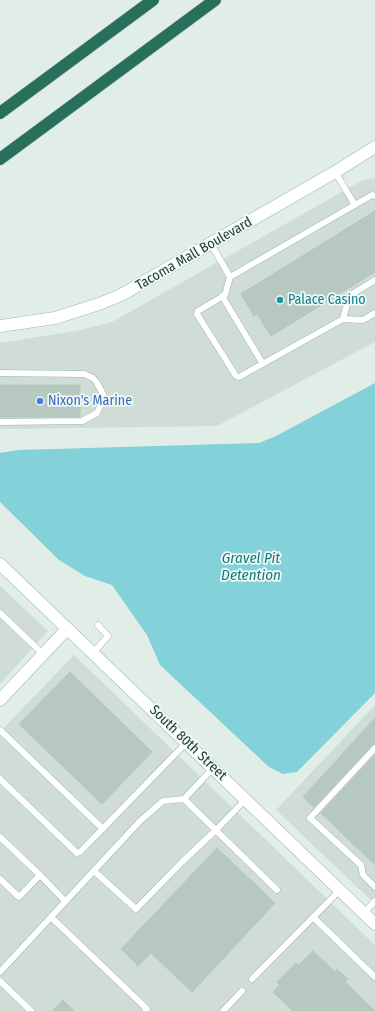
<!DOCTYPE html>
<style>
body{margin:0}
canvas{display:block;background:#e1ede7}
</style>
<canvas width="375" height="1011"></canvas>
<script>
const ctx = document.querySelector('canvas').getContext('2d');
ctx.lineJoin = 'round';
function paint(path, color) {
  ctx.fillStyle = color;
  ctx.fill(path, 'evenodd');
}
function shape(rows) {
  const path = new Path2D();
  for (const r of rows) {
    path.moveTo(r[0], r[1]);
    for (let i = 2; i < r.length; i += 2) path.lineTo(r[i], r[i + 1]);
  }
  return path;
}
function trace(path, color, width, dash) {
  ctx.strokeStyle = color;
  ctx.lineWidth = width;
  ctx.lineCap = dash ? 'butt' : 'round';
  ctx.setLineDash(dash || []);
  ctx.stroke(path);
}
function drawText(font, color, halo, rows, align = 'center') {
  ctx.font = font + ' "Fira Sans Condensed",sans-serif';
  ctx.lineWidth = 3.5;
  ctx.setLineDash([]);
  ctx.textBaseline = 'middle';
  ctx.strokeStyle = halo;
  ctx.fillStyle = color;
  for (const [text, x, y, turn = 0] of rows) {
    ctx.save();
    ctx.translate(x, y);
    ctx.rotate((+turn || 0) * Math.PI / 180);
    ctx.textAlign = isNaN(turn) ? turn : align;
    if (halo) ctx.strokeText(text, 0, 0);
    ctx.fillText(text, 0, 0);
    ctx.restore();
  }
}
paint(shape([
 [375,178,375,342,217,426,0,429,0,343,76,331,112,322,363,180],
 [0,586,48,631,0,684],
 [74,655,375,945,375,1011,0,1011,0,732],
 [375,705,375,904,276,810]
]), '#cfddd6');
paint(shape([
 [375,383,375,693,297,772,283,774,269,767,160,665,147,635,112,585,85,576,59,560,0,502,0,453,19,450,259,443,276,436]
]), '#83d1d9');
const building = shape([
 [375,211,375,272,271,336,257,314,254,316,241,294,375,211],
 [0,385,80,385,80,417,0,417,0,385],
 [70,672,152,752,102,804,19,724,70,672],
 [375,718,375,744,372,745,314,807,303,797,375,718],
 [375,755,375,865,321,813,375,755],
 [217,848,275,903,192,992,151,953,138,966,121,949,217,848],
 [313,951,335,972,337,969,348,979,345,982,375,1011,293,1011,273,992,280,985,277,982,296,963,299,965,313,951],
 [63,1000,74,1011,52,1011,63,1000]
]);
paint(building, '#b6c8c0');
trace(building, '#b3c8bd', 1);
const service = shape([
 [335,172,355,205],
 [375,196,372,195,230,277,225,295,198,311,197,314,236,376,239,377,343,319,363,320,375,313],
 [211,244,230,277],
 [222,296,263,364],
 [343,319,349,296,375,280],
 [0,373,84,374,93,378,97,383,103,394,103,400,97,413,82,421,0,422],
 [0,613,43,654],
 [93,653,108,636,98,625],
 [0,730,103,829],
 [375,748,310,818,361,865,363,875,375,887],
 [0,779,77,853,80,852,187,742],
 [184,799,277,890],
 [0,837,40,875,19,897,0,879],
 [94,871,136,909,182,862,216,830,246,799],
 [40,875,65,901],
 [364,913,375,901],
 [51,917,147,1009,145,1011],
 [313,917,375,977],
 [0,972,140,821,163,801,184,799,213,768],
 [252,979,340,890],
 [0,981,31,1011],
 [223,1011,242,991]
]);
const minor = shape([
 [0,564,375,924],
 [0,700,67,629]
]);
const secondary = shape([
 [0,326,55,318,99,304,121,295,335,172,375,147]
]);
const motorway = shape([
 [0,113,153,0],
 [0,159,215,0]
]);
trace(service, '#a3b6ae', 7);
trace(minor, '#a3b6ae', 13);
trace(secondary, '#9ebaae', 13);
trace(motorway, '#c0cac6', 13);
trace(service, '#fff', 6);
trace(minor, '#fff', 12);
trace(secondary, '#fff', 12);
trace(motorway, '#28705c', 12);
for (const [x, y, r, color] of [
 [280,300,4,"#0f9aa8"],
 [40,401,4,"#3f7fe0"]
]) {
  const dot = new Path2D();
  dot.arc(x, y, r, 0, 2 * Math.PI);
  ctx.fillStyle = color;
  ctx.fill(dot);
  trace(dot, '#f2f9f5', 1.5);
}
drawText('14px', '#1f4035', '#f2f9f5', [
 ["Tacoma Mall Boulevard",194,254,-30],
 ["South 80th Street",188,743,44]
]);
drawText('14px', '#0d838f', '#f2f9f5', [
 ["Palace Casino",288,300]
], 'left');
drawText('14px', '#366cbe', '#f2f9f5', [
 ["Nixon's Marine",48,401]
], 'left');
drawText('italic 15px', '#127883', '#f2f9f5', [
 ["Gravel Pit",251,559],
 ["Detention",251,576]
]);
</script>
